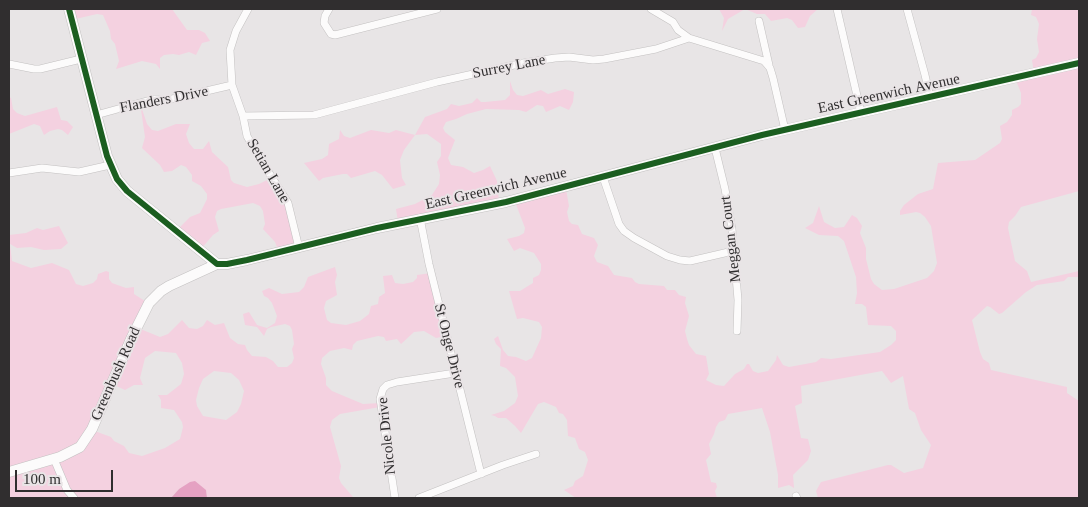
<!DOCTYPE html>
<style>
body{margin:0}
#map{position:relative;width:1088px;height:507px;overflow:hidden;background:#e8e5e6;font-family:"Times New Roman",serif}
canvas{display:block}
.frame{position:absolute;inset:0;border:10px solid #302e2f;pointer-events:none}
.scale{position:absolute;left:15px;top:470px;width:98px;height:22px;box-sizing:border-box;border:2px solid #302e2f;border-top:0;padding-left:6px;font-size:15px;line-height:18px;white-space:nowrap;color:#302e2f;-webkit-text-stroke:4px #e9e4e6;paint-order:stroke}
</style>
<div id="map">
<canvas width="1088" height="507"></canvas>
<div class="frame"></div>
<div class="scale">100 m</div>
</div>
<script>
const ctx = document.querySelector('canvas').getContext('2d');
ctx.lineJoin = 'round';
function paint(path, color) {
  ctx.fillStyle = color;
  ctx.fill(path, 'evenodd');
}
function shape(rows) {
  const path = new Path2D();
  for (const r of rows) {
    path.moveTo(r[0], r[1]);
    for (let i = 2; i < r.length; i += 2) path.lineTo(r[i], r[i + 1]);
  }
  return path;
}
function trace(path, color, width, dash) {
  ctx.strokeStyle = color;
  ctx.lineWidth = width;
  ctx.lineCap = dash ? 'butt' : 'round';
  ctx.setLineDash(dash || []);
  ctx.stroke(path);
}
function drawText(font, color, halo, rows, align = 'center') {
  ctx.font = font + ' "Times New Roman",serif';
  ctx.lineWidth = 4;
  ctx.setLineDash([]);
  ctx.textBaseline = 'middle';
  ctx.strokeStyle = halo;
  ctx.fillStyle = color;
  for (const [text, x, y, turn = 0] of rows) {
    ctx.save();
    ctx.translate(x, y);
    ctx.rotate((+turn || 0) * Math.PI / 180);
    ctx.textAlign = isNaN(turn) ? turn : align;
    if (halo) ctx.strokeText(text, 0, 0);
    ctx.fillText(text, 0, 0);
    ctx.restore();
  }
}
paint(shape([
 [69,9,172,9,187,30,199,30,205,33,210,41,202,43,196,55,189,52,179,55,173,54,164,55,160,58,160,69,156,64,142,61,116,69,119,61,115,44,111,39,110,31,103,15,97,14,71,20],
 [719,9,818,9,810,16,805,27,798,28,792,20,787,18,771,21,765,14,757,14,745,9,728,19,722,31,724,18],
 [1032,9,1079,9,1079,191,1021,207,1015,216,1009,222,1008,228,1015,261,1027,271,1031,282,1079,271,1079,276,1078,277,1068,277,1064,281,1037,285,1026,292,1002,313,999,314,990,307,987,306,972,320,980,352,983,359,989,363,991,370,1067,387,1067,393,1079,401,1079,498,818,498,816,491,821,482,888,465,891,465,904,473,923,468,931,445,921,430,915,413,909,409,903,376,891,383,882,371,801,386,802,403,795,406,801,438,808,439,811,451,808,460,793,475,794,488,789,485,778,488,778,475,770,432,762,408,728,414,725,420,719,422,716,427,714,434,709,444,711,454,706,460,711,482,716,483,717,487,715,491,717,498,576,498,564,490,573,486,575,481,583,476,588,460,585,452,579,449,575,438,568,436,567,420,563,414,559,413,556,407,544,402,538,404,521,433,515,426,506,418,498,418,495,416,491,415,504,411,515,403,518,396,515,377,506,368,500,366,501,349,496,344,494,339,498,336,503,350,508,356,516,357,526,361,532,358,541,338,542,327,539,322,523,318,517,319,509,291,520,291,528,286,533,283,533,278,539,275,541,270,541,264,534,253,520,248,514,251,507,239,519,236,524,233,525,228,514,199,566,189,569,206,567,212,569,221,572,224,578,225,582,234,594,238,598,245,594,256,597,262,608,266,614,275,632,278,635,282,639,284,664,286,667,290,675,290,679,295,686,297,685,303,689,316,685,331,687,339,689,345,696,354,706,356,709,374,706,380,716,385,724,386,735,374,744,369,747,364,749,364,753,371,758,373,768,371,776,360,777,355,783,365,789,367,816,362,821,358,831,359,880,352,891,345,896,340,896,331,891,326,868,325,866,307,862,304,855,304,857,293,856,277,844,241,838,236,819,235,805,228,813,223,819,206,824,222,835,228,844,227,852,215,857,218,862,226,860,233,866,248,866,259,871,279,874,284,882,290,894,289,927,278,934,271,937,263,931,226,925,217,920,213,916,212,900,215,900,211,904,205,918,194,933,189,938,163,975,160,1000,143,1002,139,1000,126,1007,122,1012,115,1012,110,1018,107,1021,104,1021,93,1015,78,1034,73,1032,60,1036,58,1039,52,1037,39,1039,24,1036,17,1031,15],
 [510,81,513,90,517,95,523,96,541,90,548,94,565,89,574,92,573,102,569,110,560,106,546,112,543,106,537,105,526,112,519,110,486,109,467,114,456,119,446,122,443,128,445,132,455,140,448,158,451,165,463,167,474,173,483,170,490,166,497,181,499,202,398,222,396,209,415,204,432,195,439,184,440,175,437,162,441,156,441,144,427,134,415,135,404,150,400,160,402,178,406,185,393,189,382,175,375,171,351,178,347,174,343,174,323,178,319,181,304,163,322,159,328,155,329,144,339,139,340,130,344,136,350,138,371,130,389,133,396,130,415,135,425,117,447,109,451,104,459,106,472,103,477,98,481,102,485,102,505,100,510,95],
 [9,97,11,98,13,109,17,113,25,116,57,107,61,120,67,121,73,127,68,135,62,130,58,129,50,131,44,135,40,126,34,124,9,134],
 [140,103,147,124,152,130,158,131,176,124,190,124,186,134,189,143,194,149,203,149,209,141,212,152,228,167,231,180,234,183,247,187,259,184,271,178,287,202,299,245,279,252,275,242,263,229,265,224,263,211,260,206,253,203,221,209,217,211,215,217,219,231,213,235,201,249,176,231,190,217,200,213,207,199,207,194,201,186,192,181,192,175,186,167,181,165,172,171,164,172,160,165,142,148,145,137],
 [59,226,68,243,61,249,44,250,31,247,17,248,10,244,12,261,31,268,52,263,69,270,76,284,83,286,93,283,97,279,98,274,106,271,109,272,109,279,112,283,126,288,134,287,134,294,148,303,138,328,160,337,168,334,182,320,189,328,197,329,203,326,207,320,215,325,224,323,230,338,238,344,245,345,247,350,252,356,266,357,273,361,278,367,287,367,292,363,294,358,292,349,294,344,292,330,290,326,285,324,271,327,267,329,264,336,257,327,245,325,243,314,249,312,257,325,267,328,275,323,277,316,272,303,268,298,264,296,262,291,269,288,282,294,299,292,304,287,308,277,335,267,337,275,335,282,337,295,326,301,324,308,327,320,331,323,346,325,360,321,369,314,371,306,378,304,379,297,385,293,383,276,392,275,395,283,403,284,413,282,417,278,417,275,431,273,446,336,436,338,424,331,414,332,401,344,397,339,386,341,384,337,378,336,357,341,353,345,352,350,344,348,330,351,322,358,321,364,326,378,326,385,332,391,363,404,380,403,380,407,340,414,332,420,330,427,341,466,339,478,341,483,353,497,352,498,207,498,206,490,189,483,179,489,171,498,9,498,9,235,26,233,37,228,43,230],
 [155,351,176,353,182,363,184,374,181,384,167,395,158,395,161,400,161,408,174,410,182,422,183,427,180,439,165,448,142,456,129,453,124,446,114,441,111,437,92,430,112,384,125,390,134,385,143,385,140,378,145,358],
 [214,371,231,373,239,380,244,391,241,404,237,412,226,420,203,416,197,406,196,400,199,388,203,379]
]), '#f4d1e0');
paint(shape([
 [195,481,206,490,207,498,171,498,179,489,190,482]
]), '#e5a1c2');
const street = shape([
 [248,9,236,31,230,50,232,85,243,116,247,136,256,152,288,203,299,248],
 [329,9,325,16,324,23,331,34,335,35,437,9],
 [651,9,673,22,678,30,689,38],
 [837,9,861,113],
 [907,9,925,75,930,97],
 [759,21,769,65],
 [9,64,34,69,40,69,81,59],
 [96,115,154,99,172,99,232,85],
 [243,116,314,115,437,82,523,63,555,58,569,57,593,60,604,59,656,49,689,38,764,61,770,68,773,78,785,130],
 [715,148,725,189,732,229,738,300,737,331],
 [9,173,42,168,79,172,110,165],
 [603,177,619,224,624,231,634,238,667,256,680,260,690,261,733,251],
 [420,218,429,264,481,474],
 [54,459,67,490,74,498],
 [796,496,797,498],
 [395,498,381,405,380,399,383,389,387,385,397,382,455,373],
 [419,498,503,465,536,454]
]);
const secondary = shape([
 [69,9,107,156,117,179,127,191,217,264,227,264,247,260,377,228,506,202,762,135,1079,63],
 [9,472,60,457,80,447,92,429,131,339,149,303,161,291,169,286,217,264]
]);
trace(street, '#c3c1c1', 8);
trace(secondary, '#c3c1c1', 11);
trace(street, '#fcfbfb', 7);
trace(secondary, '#fcfbfb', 10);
trace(shape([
 [69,9,107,156,117,179,127,191,217,264,227,264,247,260,377,228,506,202,762,135,1079,63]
]), '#1b5e20', 6);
drawText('15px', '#302e2f', '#e9e4e6', [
 ["Surrey Lane",509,67,-11],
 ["East Greenwich Avenue",889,94,-12],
 ["Flanders Drive",164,100,-11],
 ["Setian Lane",268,171,60],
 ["East Greenwich Avenue",496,189,-13],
 ["Meggan Court",731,239,-97],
 ["St Onge Drive",449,346,76],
 ["Greenbush Road",116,374,-66],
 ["Nicole Drive",387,436,-96]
]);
</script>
